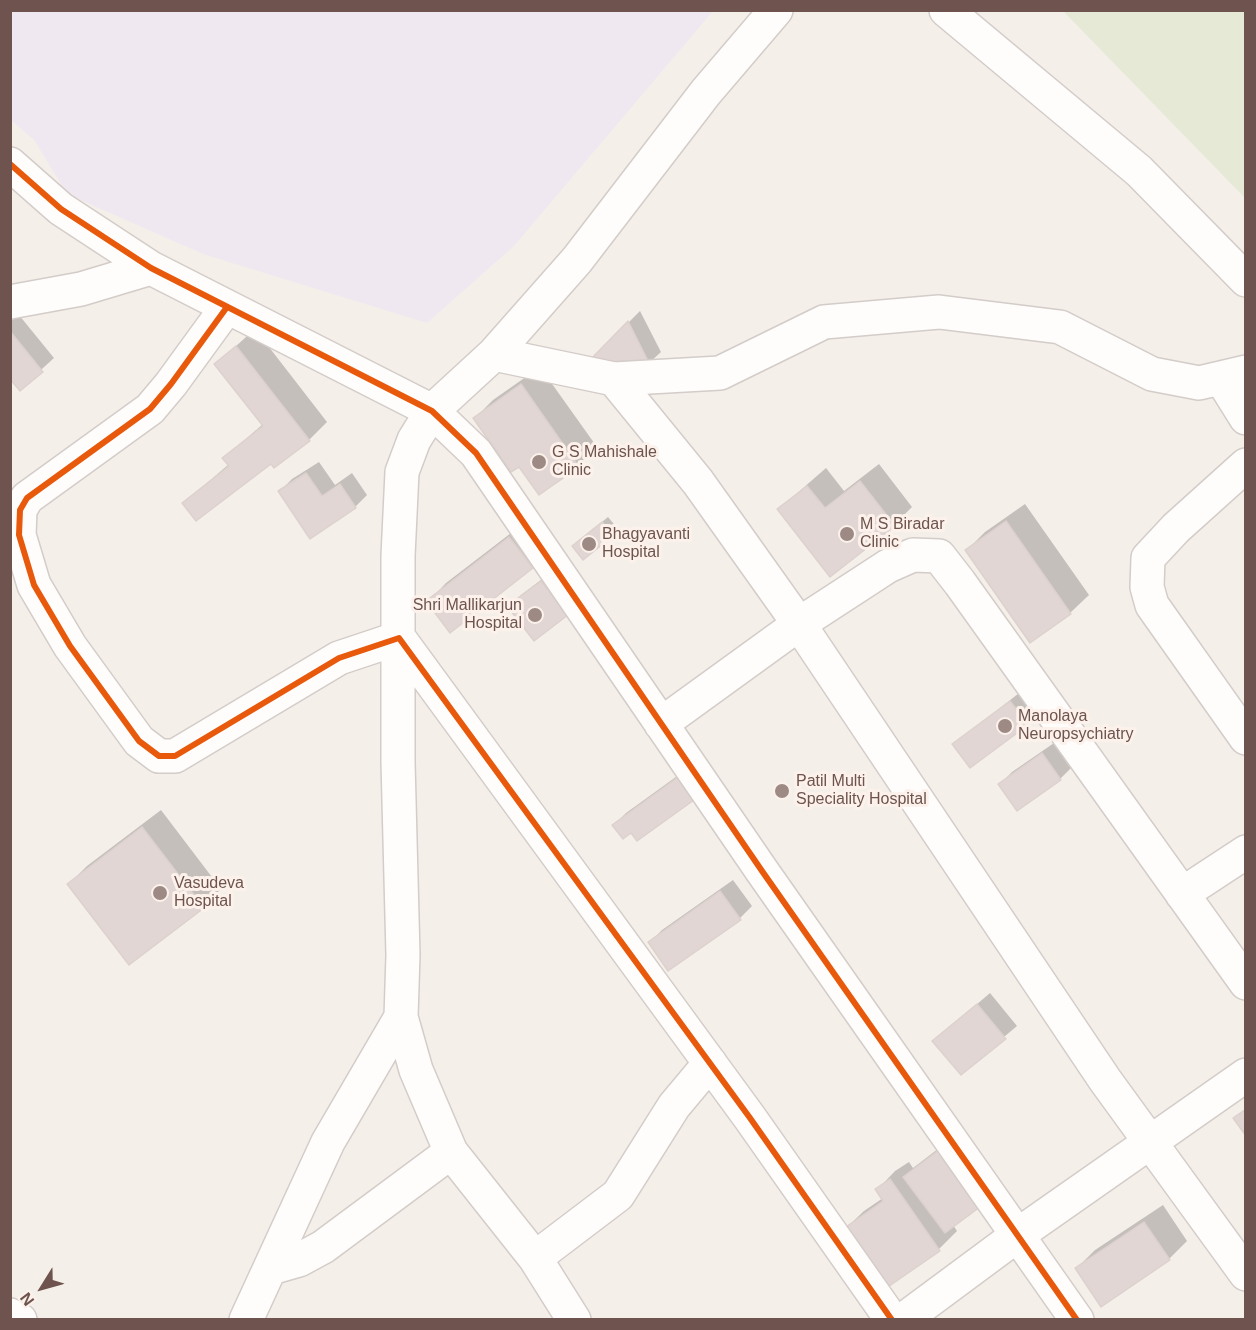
<!DOCTYPE html>
<style>
body{margin:0}
#map{position:relative;width:1256px;height:1330px;overflow:hidden;background:#f5efea;font-family:Arial,sans-serif}
canvas{display:block}
.frame{position:absolute;inset:0;border:12px solid #6e534e;pointer-events:none}
.north{position:absolute;left:12px;top:1258px;width:60px;height:60px;-webkit-text-stroke:4px #fcf2eb;paint-order:stroke;rotate:233deg;font-size:16px;font-weight:700;line-height:24px;text-align:center;color:#6e534e}
.north::after{content:'';display:block;margin:auto;width:21px;height:27px;background:#6e534e;clip-path:polygon(50% 0,100% 100%,50% 72%,0 100%)}
</style>
<div id="map">
<canvas width="1256" height="1330"></canvas>
<div class="frame"></div>
<div class="north">N</div>
</div>
<script>
const ctx = document.querySelector('canvas').getContext('2d');
ctx.lineJoin = 'round';
function paint(path, color) {
  ctx.fillStyle = color;
  ctx.fill(path, 'evenodd');
}
function shape(rows) {
  const path = new Path2D();
  for (const r of rows) {
    path.moveTo(r[0], r[1]);
    for (let i = 2; i < r.length; i += 2) path.lineTo(r[i], r[i + 1]);
  }
  return path;
}
function trace(path, color, width, dash) {
  ctx.strokeStyle = color;
  ctx.lineWidth = width;
  ctx.lineCap = dash ? 'butt' : 'round';
  ctx.setLineDash(dash || []);
  ctx.stroke(path);
}
function drawText(font, color, halo, rows, align = 'center') {
  ctx.font = font + ' Arial,sans-serif';
  ctx.lineWidth = 6;
  ctx.setLineDash([]);
  ctx.textBaseline = 'middle';
  ctx.strokeStyle = halo;
  ctx.fillStyle = color;
  for (const [text, x, y, turn = 0] of rows) {
    ctx.save();
    ctx.translate(x, y);
    ctx.rotate((+turn || 0) * Math.PI / 180);
    ctx.textAlign = isNaN(turn) ? turn : align;
    if (halo) ctx.strokeText(text, 0, 0);
    ctx.fillText(text, 0, 0);
    ctx.restore();
  }
}
paint(shape([
 [11,11,713,11,514,246,427,323,203,254,67,194,34,140,11,120]
]), '#efe8f0');
paint(shape([
 [1063,11,1245,11,1245,198]
]), '#e5e9d6');
paint(shape([
 [640,311,661,352,649,363,590,361],
 [19,315,54,358,20,389,10,376,10,322],
 [255,329,327,422,309,440,184,503,229,464,224,458,263,424,216,364],
 [540,367,597,447,578,466,539,493,519,465,475,418,493,400],
 [319,462,335,485,352,473,367,495,355,507,280,491,292,479],
 [879,464,912,507,894,525,779,509,826,468,844,491],
 [1025,504,1089,595,1070,613,1031,641,967,550,985,532],
 [608,517,618,529,583,558,580,540],
 [528,520,550,549,532,567,428,602,446,583],
 [554,570,567,614,509,607,521,595],
 [1023,690,1039,711,970,766,954,744],
 [1054,743,1072,767,1060,779,1000,784,1012,772],
 [698,761,632,831,614,825,626,813],
 [161,810,221,889,203,907,69,884,87,866],
 [733,880,752,906,740,918,650,942,662,930],
 [990,993,1017,1026,961,1073,934,1041],
 [951,1139,953,1225,957,1231,939,1249,886,1287,845,1229,864,1211,883,1198,877,1190,895,1171,909,1162,913,1168],
 [1163,1205,1187,1241,1169,1259,1077,1268,1095,1250]
]), '#0003');
const building = shape([
 [628,321,650,365,587,363,628,321],
 [10,331,43,372,20,391,10,379,10,331],
 [236,346,310,441,274,468,271,464,196,521,182,503,229,466,222,458,263,426,214,364,236,346],
 [521,384,579,467,539,495,519,467,511,472,473,418,521,384],
 [306,473,322,496,340,484,356,508,310,539,278,491,306,473],
 [860,481,895,526,830,577,777,509,807,486,825,508,860,481],
 [1006,521,1071,614,1030,643,965,550,1006,521],
 [602,522,613,536,583,560,572,546,602,522],
 [509,537,533,568,450,633,426,601,509,537],
 [541,581,568,615,534,641,507,606,541,581],
 [1010,701,1028,725,970,768,952,744,1010,701],
 [1042,753,1061,780,1017,811,998,784,1042,753],
 [685,772,701,795,637,841,631,833,623,839,612,825,685,772],
 [142,827,204,908,129,965,67,884,142,827],
 [720,891,741,920,668,971,648,942,720,891],
 [977,1004,1006,1039,961,1075,932,1041,977,1004],
 [1246,1109,1246,1136,1233,1118,1246,1109],
 [939,1150,980,1207,945,1233,903,1177,939,1150],
 [890,1179,940,1251,885,1289,843,1229,883,1201,875,1189,890,1179],
 [1144,1222,1170,1260,1101,1307,1075,1268,1144,1222]
]);
paint(building, '#e1d6d3');
trace(building, '#ddd1cd', 1.5);
const minor = shape([
 [946,10,1139,171,1246,280],
 [10,164,61,209,151,268,432,411,476,453,762,871,1077,1320],
 [10,302,81,289,151,268],
 [227,307,171,384,150,409,27,498,20,510,19,535,34,585,70,646,139,741,159,756,175,756,339,658,399,638,750,1118,892,1320],
 [494,354,614,379,720,373,824,322,939,312,1060,327,1152,374,1199,383,1246,372],
 [1221,378,1246,418],
 [614,379,698,482,799,624,1105,1080,1246,1274],
 [1246,465,1176,528,1148,558,1147,587,1152,605,1246,738],
 [661,724,799,624,888,566,913,555,939,556,960,583,1246,983],
 [1182,894,1246,852],
 [535,1258,618,1195,674,1106,710,1063],
 [271,1268,299,1260,323,1247,451,1152],
 [10,1315,20,1320],
 [246,1320,328,1142,401,1017],
 [574,1320,535,1258,451,1152,416,1070,401,1017,403,955,398,762,398,556,402,472,414,440,432,411,494,354,577,260,706,92,776,10],
 [903,1320,1019,1234,1246,1075]
]);
trace(minor, '#d3ccc8', 36);
trace(minor, '#fefdfc', 33);
trace(shape([
 [10,164,61,209,151,268,432,411,476,453,762,871,1077,1320],
 [227,307,171,384,150,409,27,498,20,510,19,535,34,585,70,646,139,741,159,756,175,756,339,658,399,638,750,1118,892,1320]
]), '#e8590c', 6);
for (const [x, y, r, color] of [
 [539,462,8,"#9d8a85"],
 [847,534,8,"#9d8a85"],
 [589,544,8,"#9d8a85"],
 [535,615,8,"#9d8a85"],
 [1005,726,8,"#9d8a85"],
 [782,791,8,"#9d8a85"],
 [160,893,8,"#9d8a85"]
]) {
  const dot = new Path2D();
  dot.arc(x, y, r, 0, 2 * Math.PI);
  ctx.fillStyle = color;
  ctx.fill(dot);
  trace(dot, '#fcf2eb', 2);
}
drawText('16px', '#6e534e', '#fcf2eb', [
 ["G S Mahishale",552,453],
 ["Clinic",552,471],
 ["M S Biradar",860,525],
 ["Clinic",860,543],
 ["Bhagyavanti",602,535],
 ["Hospital",602,553],
 ["Shri Mallikarjun",522,606,"right"],
 ["Hospital",522,624,"right"],
 ["Manolaya",1018,717],
 ["Neuropsychiatry",1018,735],
 ["Patil Multi",796,782],
 ["Speciality Hospital",796,800],
 ["Vasudeva",174,884],
 ["Hospital",174,902]
], 'left');
</script>
